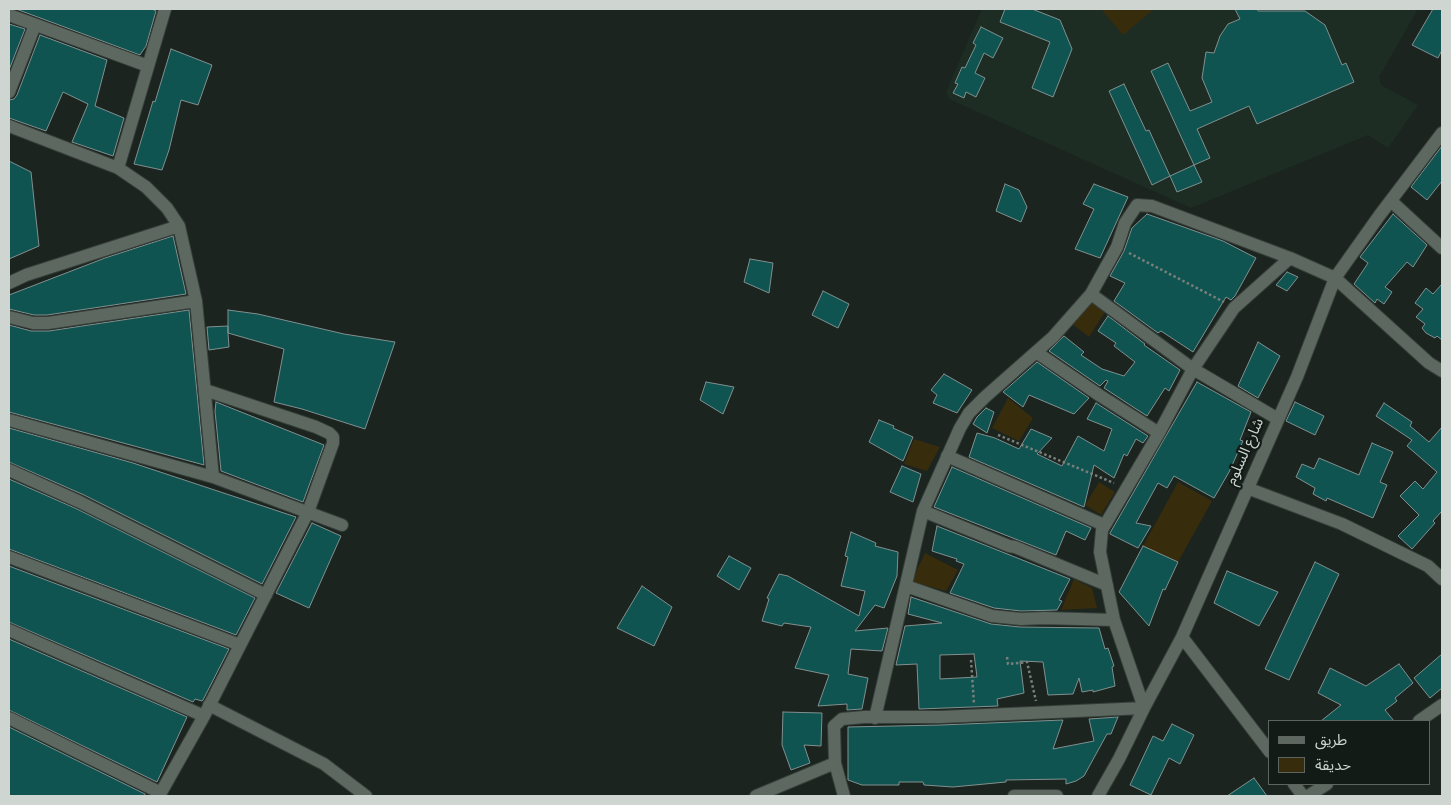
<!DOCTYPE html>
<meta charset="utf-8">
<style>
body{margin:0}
#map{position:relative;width:1451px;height:805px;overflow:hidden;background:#1b241f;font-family:"Source Sans 3","Noto Sans Arabic",sans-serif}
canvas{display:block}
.frame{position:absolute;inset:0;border:10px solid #cfd5d1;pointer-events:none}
.legend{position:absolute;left:1268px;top:720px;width:162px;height:65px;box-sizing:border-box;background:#121b15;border:1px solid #5e6560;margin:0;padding:6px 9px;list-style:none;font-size:15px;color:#cfd5d1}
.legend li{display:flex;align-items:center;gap:10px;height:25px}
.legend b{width:25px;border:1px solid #5e6560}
</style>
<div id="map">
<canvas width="1451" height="805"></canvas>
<div class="frame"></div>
<ul class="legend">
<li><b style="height:6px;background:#5d6861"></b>طريق</li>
<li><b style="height:14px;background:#372c0b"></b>حديقة</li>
</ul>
</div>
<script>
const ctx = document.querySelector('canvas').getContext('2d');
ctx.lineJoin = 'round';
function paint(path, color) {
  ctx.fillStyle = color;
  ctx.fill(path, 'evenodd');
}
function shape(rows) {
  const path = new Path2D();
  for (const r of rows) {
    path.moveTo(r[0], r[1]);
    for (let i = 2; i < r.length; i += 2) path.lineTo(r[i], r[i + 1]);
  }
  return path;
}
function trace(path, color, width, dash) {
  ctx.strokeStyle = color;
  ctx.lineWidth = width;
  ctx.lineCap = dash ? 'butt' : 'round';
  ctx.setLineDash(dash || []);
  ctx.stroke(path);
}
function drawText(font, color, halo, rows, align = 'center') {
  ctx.font = font + ' "Source Sans 3","Noto Sans Arabic",sans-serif';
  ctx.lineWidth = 4.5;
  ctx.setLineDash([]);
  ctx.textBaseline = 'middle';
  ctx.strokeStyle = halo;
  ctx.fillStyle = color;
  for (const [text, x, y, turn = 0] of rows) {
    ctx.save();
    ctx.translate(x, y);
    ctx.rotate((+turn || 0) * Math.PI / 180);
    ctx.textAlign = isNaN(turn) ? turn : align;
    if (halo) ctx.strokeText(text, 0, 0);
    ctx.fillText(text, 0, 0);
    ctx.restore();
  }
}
paint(shape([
 [982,9,1418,9,1379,77,1381,85,1418,105,1388,148,1368,135,1191,208,949,99,946,92]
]), '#1d2d23');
paint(shape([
 [1101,9,1154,9,1123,35],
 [1090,299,1105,312,1089,337,1072,324],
 [1008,398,1033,418,1019,441,992,428],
 [914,439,940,447,927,471,904,464],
 [1099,482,1115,492,1101,515,1085,505],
 [1178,482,1212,501,1178,562,1143,546],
 [925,553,958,570,946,591,911,582],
 [1074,579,1092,588,1097,608,1061,610]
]), '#372c0b');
const building = shape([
 [16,9,152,9,156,11,146,46,140,55,16,9],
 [1005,9,1032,9,1060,20,1072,49,1053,97,1032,88,1050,42,1000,22,1005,9],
 [1235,9,1257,9,1258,11,1305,11,1325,25,1342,65,1346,63,1354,82,1257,124,1249,106,1197,129,1210,158,1194,165,1151,71,1168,63,1190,111,1212,102,1202,78,1206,52,1214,53,1220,36,1228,24,1240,19,1235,9],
 [1433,9,1442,9,1442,50,1438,58,1412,45,1433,9],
 [9,24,25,29,9,70,9,24],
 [981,27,1003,38,993,58,984,53,975,73,985,78,976,97,966,92,964,98,953,93,958,84,955,83,962,67,965,68,976,45,973,43,981,27],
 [40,35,107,60,95,106,124,118,113,156,72,142,88,104,63,92,46,131,9,118,9,100,14,99,17,95,40,35],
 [171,49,212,65,198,105,181,100,169,150,162,170,134,164,153,101,155,102,171,49],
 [1124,84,1146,131,1149,130,1170,176,1152,185,1109,91,1124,84],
 [1442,146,1442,181,1427,200,1411,187,1442,146],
 [9,161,31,172,39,246,9,259,9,161],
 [1194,165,1202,182,1177,192,1170,176,1194,165],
 [1005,184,1019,190,1027,207,1021,222,996,211,1005,184],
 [1094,184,1128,197,1100,258,1075,249,1094,209,1083,204,1094,184],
 [1147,214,1223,241,1256,258,1235,296,1231,300,1226,297,1193,352,1161,331,1158,333,1114,301,1125,283,1110,276,1124,251,1132,228,1147,214],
 [1393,214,1427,245,1413,267,1407,262,1385,287,1392,292,1384,304,1377,299,1375,303,1354,284,1368,263,1360,257,1393,214],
 [173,236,186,294,47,315,34,315,9,309,9,295,105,258,173,236],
 [750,259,773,263,769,293,744,282,750,259],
 [1287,272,1298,277,1287,291,1276,285,1287,272],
 [1442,284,1442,340,1437,336,1435,338,1426,333,1422,328,1425,324,1416,317,1423,309,1415,303,1426,288,1433,294,1442,284],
 [823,291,849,304,838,328,812,315,823,291],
 [189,310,204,465,9,412,9,325,31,331,49,331,189,310],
 [228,310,258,314,344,334,395,342,365,429,302,409,274,402,284,349,228,333,229,347,209,350,207,327,228,326,228,333,228,310],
 [1108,316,1145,344,1144,345,1180,370,1169,391,1165,388,1147,416,1104,388,1108,381,1106,380,1100,386,1049,351,1064,336,1084,352,1081,355,1102,369,1124,376,1135,362,1114,346,1116,343,1098,331,1108,316],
 [1258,342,1280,356,1258,398,1238,386,1258,342],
 [1037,362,1089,398,1074,414,1029,395,1023,407,1003,392,1037,362],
 [944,374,972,390,957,413,933,403,937,395,931,390,944,374],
 [706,382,734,387,723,414,700,400,706,382],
 [1197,382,1251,412,1240,440,1243,441,1229,472,1214,498,1174,476,1167,488,1158,483,1136,523,1151,526,1138,548,1110,534,1110,533,1197,382],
 [216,402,324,445,303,502,221,471,215,411,216,402],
 [1295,402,1324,416,1315,435,1286,421,1295,402],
 [1096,403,1148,436,1143,443,1136,439,1127,456,1124,454,1114,478,1094,465,1084,507,969,457,977,433,995,438,1019,449,1031,429,1052,438,1037,454,1062,466,1078,436,1104,451,1112,429,1087,419,1096,403],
 [1384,403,1412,422,1410,426,1429,442,1442,427,1442,511,1433,521,1435,523,1412,549,1398,536,1419,515,1400,496,1415,481,1423,489,1437,472,1407,446,1412,440,1376,416,1384,403],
 [986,408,994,412,987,433,973,424,977,417,986,408],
 [879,420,894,426,893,428,913,437,903,461,869,442,879,420],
 [9,428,133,463,296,517,262,584,84,495,9,462,9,428],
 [1372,443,1393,452,1380,482,1387,485,1373,518,1327,498,1326,501,1313,494,1315,488,1296,477,1302,464,1314,469,1319,458,1359,475,1372,443],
 [902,466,921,474,913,502,890,492,902,466],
 [952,467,1091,528,1085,540,1066,531,1056,555,934,507,952,467],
 [9,479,77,509,255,598,236,635,9,549,9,479],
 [312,523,341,536,309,608,276,593,312,523],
 [937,526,1070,579,1059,600,1062,601,1057,610,1021,611,994,608,950,593,964,564,956,561,957,559,932,551,937,526],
 [851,532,876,543,875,546,898,552,897,576,884,608,875,605,855,631,888,628,882,651,851,649,848,674,868,678,862,709,847,710,847,704,818,706,829,675,795,668,811,627,784,623,782,626,762,621,769,599,767,598,779,574,788,576,859,616,865,591,841,586,848,557,845,556,851,532],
 [1143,546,1178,562,1165,590,1163,589,1149,626,1119,592,1143,546],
 [729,556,751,568,739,590,717,576,729,556],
 [1315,562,1339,574,1289,680,1265,669,1315,562],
 [9,566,229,649,203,700,202,701,195,699,193,702,9,622,9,566],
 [1227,571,1278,592,1259,626,1214,603,1227,571],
 [642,586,672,607,654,646,617,628,642,586],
 [911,597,991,624,1020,627,1099,628,1105,649,1108,648,1114,666,1112,667,1115,686,1093,692,1093,690,1082,692,1079,678,1073,694,1048,695,1043,662,1020,661,1024,693,997,699,998,706,919,709,917,664,896,665,905,626,942,623,908,614,911,597],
 [974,654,977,677,940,679,940,655,974,654],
 [9,639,187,717,157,782,9,710,9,639],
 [1442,654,1442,688,1430,698,1414,678,1442,654],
 [1399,664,1413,683,1395,698,1397,701,1385,710,1394,721,1321,721,1341,705,1318,693,1330,668,1366,686,1399,664],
 [783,712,822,713,821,746,804,745,810,763,791,770,782,745,783,712],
 [1118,717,1111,734,1107,734,1084,776,1076,781,1066,784,1066,779,1006,780,1006,782,953,787,924,785,923,782,899,782,899,785,862,785,848,780,848,727,941,725,1063,720,1053,749,1094,741,1089,719,1118,717],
 [1172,724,1194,735,1180,764,1169,758,1151,795,1130,785,1153,736,1163,741,1172,724],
 [9,727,145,794,145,796,9,796,9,727],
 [1254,778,1267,796,1227,796,1254,778]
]);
paint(building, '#0f5451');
trace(building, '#81908f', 1);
const minor = shape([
 [9,15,148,66],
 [9,92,35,25],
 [9,126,118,168,146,187,167,208,179,226,196,301,213,477],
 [118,168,165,9],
 [1391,201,1442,248],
 [9,283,26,275,179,226],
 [1091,294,1193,369,1278,419],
 [9,317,33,323,48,323,196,301],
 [1036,352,1099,395,1159,433],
 [9,420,213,477,342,525],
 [947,456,1104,525],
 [9,470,80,502,266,595],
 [1247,488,1342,524,1428,566,1442,579],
 [923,511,1009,546,1015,547,1107,585],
 [9,557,240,645],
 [906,586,992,616,1021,619,1044,618,1114,620],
 [9,630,204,716],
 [1182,637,1270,752],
 [209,705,324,764,366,796],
 [9,718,161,793],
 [875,718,923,511,960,428,969,413,985,397,1053,337,1091,294,1117,247,1125,223,1137,205,1152,206,1290,258,1335,278,1429,363,1442,371],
 [1419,721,1442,705],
 [1294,784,1303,796],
 [159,796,204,716,308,512,333,443,333,437,329,433,316,427,205,390],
 [756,796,835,763],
 [844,796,835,763,834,726,842,719,864,717,941,717,1144,708,1114,620,1100,552,1102,530,1159,433,1193,369,1234,308,1290,258],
 [1014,796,1057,796],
 [1098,796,1119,759,1144,708,1182,637,1297,377,1335,278,1379,216,1442,133],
 [1308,796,1327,784]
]);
trace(minor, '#363e39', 14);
trace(shape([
 [1129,253,1224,302],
 [998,435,1114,483],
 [1007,657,1008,664,1027,662,1036,701],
 [971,660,974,704]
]), '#79807c', 2.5, [2.5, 2.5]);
trace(minor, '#5d6861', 12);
drawText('15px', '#cfd5d1', '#121b15', [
 ["شارع السلوم",1246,452,-66]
]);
</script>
